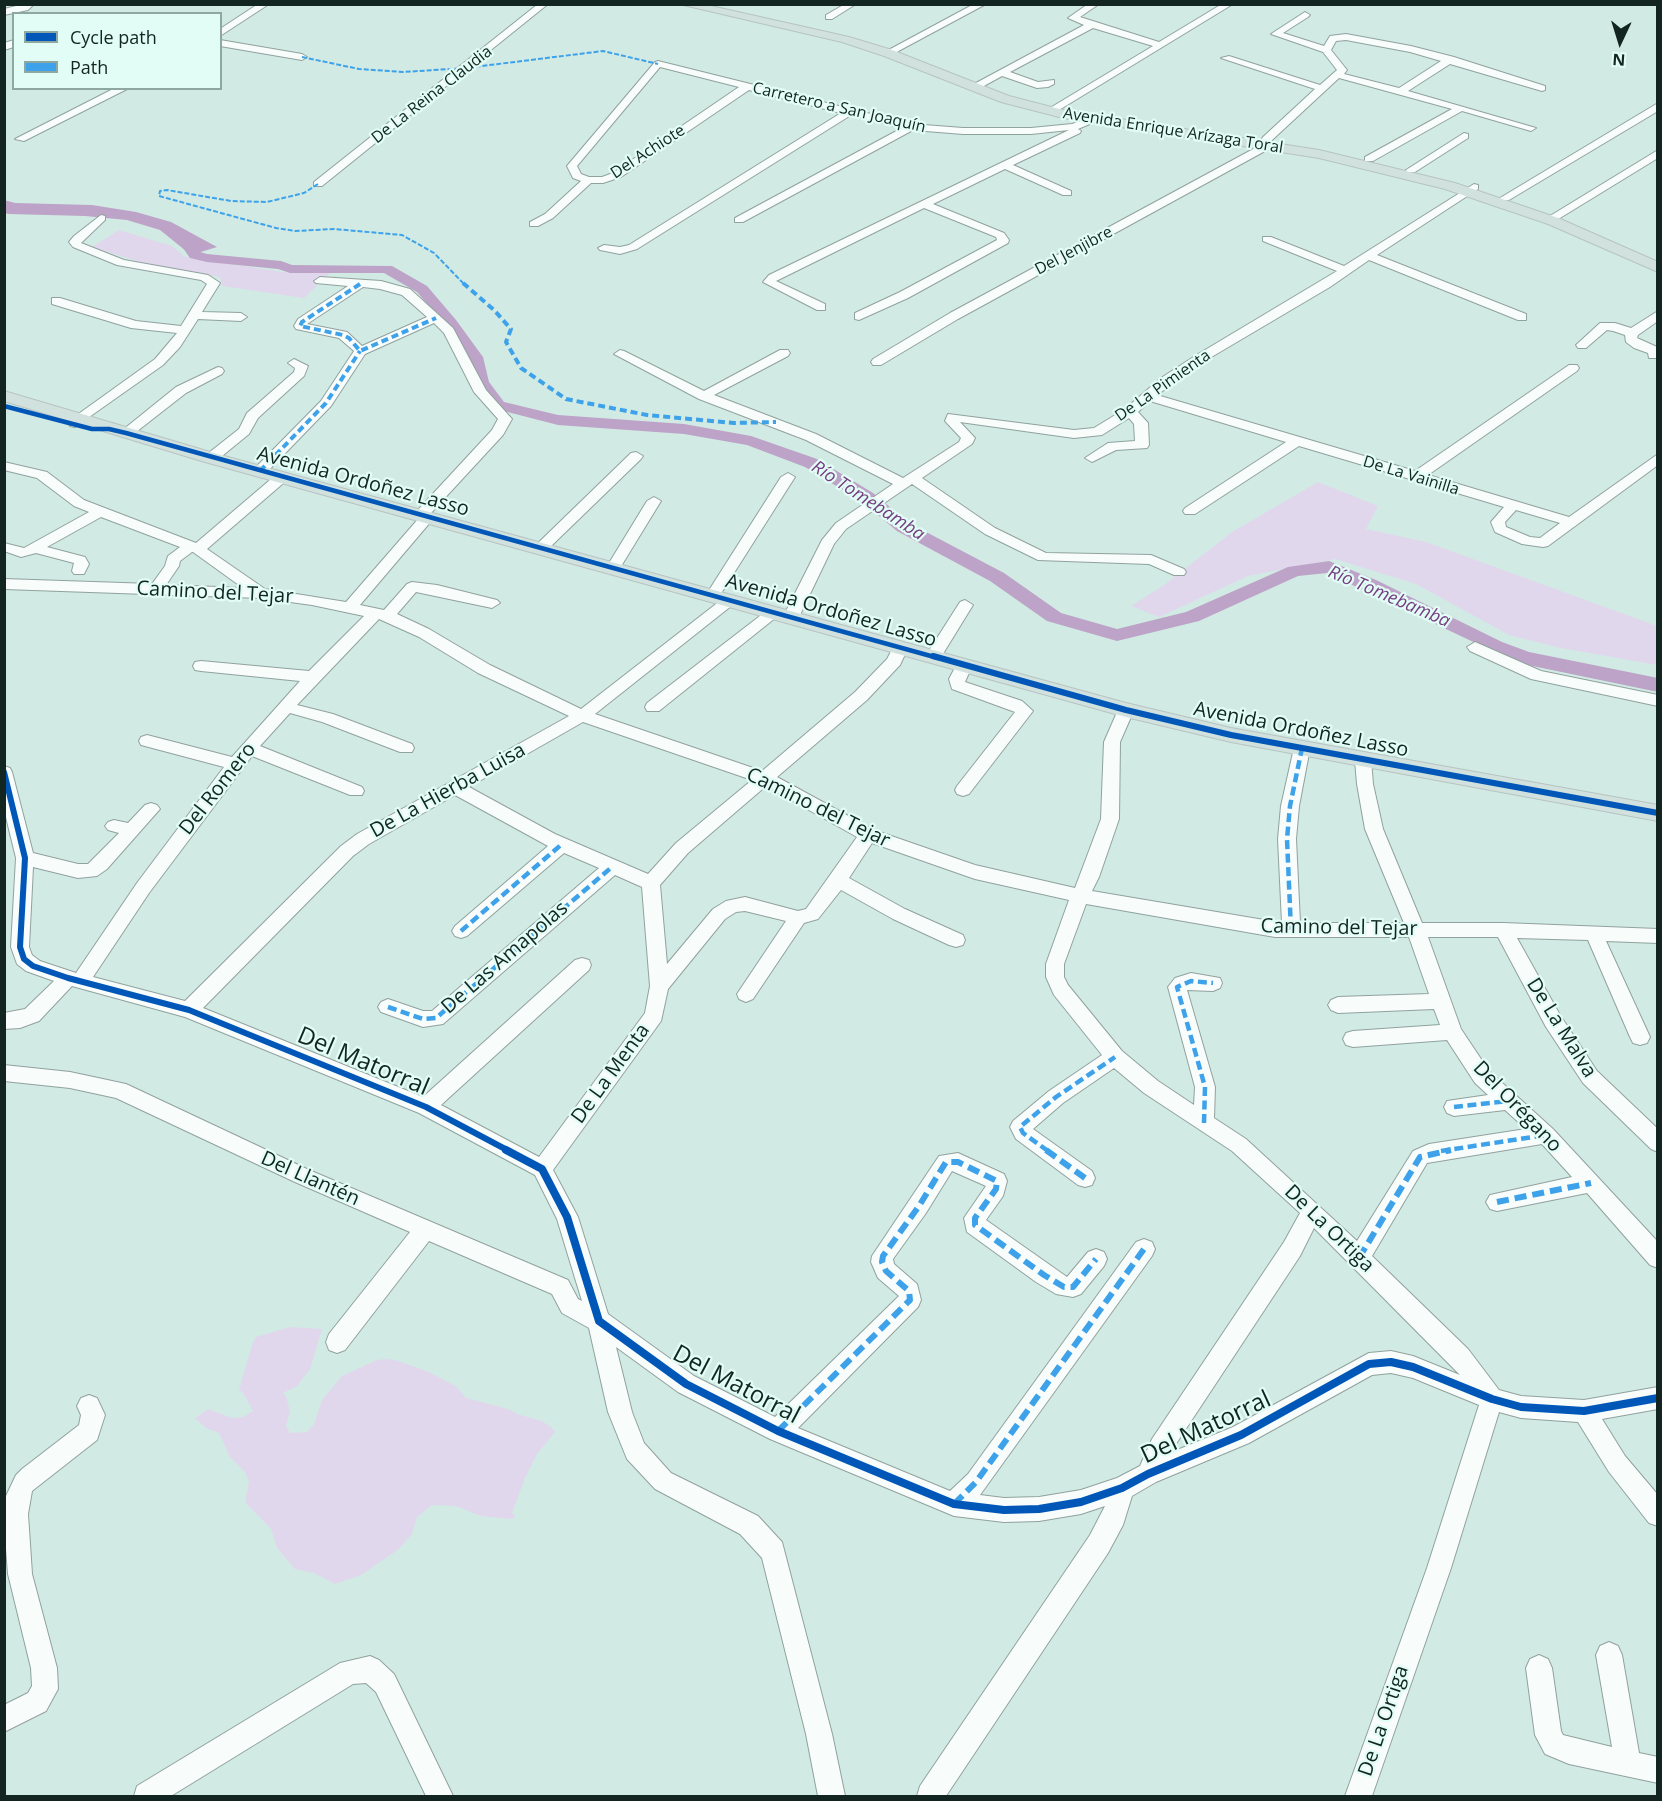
<!DOCTYPE html>
<meta charset="utf-8">
<style>
body{margin:0}
#map{position:relative;width:1662px;height:1801px;overflow:hidden;background:#d2eae4;font-family:"Open Sans",sans-serif}
canvas{display:block}
.frame{position:absolute;inset:0;border:6px solid #132521;pointer-events:none}
.legend{position:absolute;left:12px;top:12px;width:210px;height:78px;box-sizing:border-box;background:#e2fdf6;border:2px solid #8fa7a1;margin:0;padding:8px 10px;list-style:none;font-size:18px;color:#132521}
.legend li{display:flex;align-items:center;gap:12px;height:30px}
.legend b{width:30px;border:2px solid #8fa7a1}
.north{position:absolute;left:1590px;top:12px;width:60px;height:60px;-webkit-text-stroke:4px #e2fdf6;paint-order:stroke;rotate:184deg;font-size:16px;font-weight:700;line-height:24px;text-align:center;color:#132521}
.north::after{content:'';display:block;margin:auto;width:21px;height:27px;background:#132521;clip-path:polygon(50% 0,100% 100%,50% 72%,0 100%)}
</style>
<div id="map">
<canvas width="1662" height="1801"></canvas>
<div class="frame"></div>
<ul class="legend">
<li><b style="height:8px;background:#0057b8"></b>Cycle path</li>
<li><b style="height:8px;background:#3da2ea"></b>Path</li>
</ul>
<div class="north">N</div>
</div>
<script>
const ctx = document.querySelector('canvas').getContext('2d');
ctx.lineJoin = 'round';
function paint(path, color) {
  ctx.fillStyle = color;
  ctx.fill(path, 'evenodd');
}
function shape(rows) {
  const path = new Path2D();
  for (const r of rows) {
    path.moveTo(r[0], r[1]);
    for (let i = 2; i < r.length; i += 2) path.lineTo(r[i], r[i + 1]);
  }
  return path;
}
function trace(path, color, width, dash) {
  ctx.strokeStyle = color;
  ctx.lineWidth = width;
  ctx.lineCap = dash ? 'butt' : 'round';
  ctx.setLineDash(dash || []);
  ctx.stroke(path);
}
function drawText(font, color, halo, rows, align = 'center') {
  ctx.font = font + ' "Open Sans",sans-serif';
  ctx.lineWidth = 4.5;
  ctx.setLineDash([]);
  ctx.textBaseline = 'middle';
  ctx.strokeStyle = halo;
  ctx.fillStyle = color;
  for (const [text, x, y, turn = 0] of rows) {
    ctx.save();
    ctx.translate(x, y);
    ctx.rotate((+turn || 0) * Math.PI / 180);
    ctx.textAlign = isNaN(turn) ? turn : align;
    if (halo) ctx.strokeText(text, 0, 0);
    ctx.fillText(text, 0, 0);
    ctx.restore();
  }
}
paint(shape([
 [119,230,172,246,185,257,289,273,330,273,304,298,222,286,220,277,143,263,92,247],
 [1318,482,1378,506,1366,529,1426,542,1657,626,1657,665,1561,648,1509,635,1416,584,1335,559,1248,576,1159,617,1131,606,1164,585,1232,532],
 [290,1327,322,1329,310,1369,297,1386,283,1393,286,1396,290,1412,286,1426,290,1433,307,1432,314,1424,322,1400,342,1376,377,1360,386,1359,395,1360,429,1372,457,1387,466,1398,508,1409,520,1415,542,1421,552,1428,555,1432,537,1454,525,1478,512,1513,516,1517,510,1519,481,1516,456,1506,432,1505,417,1517,412,1534,399,1549,361,1575,335,1584,314,1573,295,1569,277,1548,271,1529,245,1502,249,1482,245,1472,230,1457,219,1433,206,1428,195,1418,208,1409,232,1418,243,1417,253,1411,243,1393,239,1390,252,1345,256,1337]
]), '#e0d7ed');
paint(shape([
 [4,200,15,203,92,205,136,212,171,222,217,247,191,255,160,230,127,220,85,216,9,214,5,213]
]), '#bca3c7');
paint(shape([
 [175,229,188,235,200,252,207,254,281,261,292,265,392,266,427,286,456,320,483,357,489,382,504,402,558,415,684,424,751,436,817,459,873,493,909,523,1004,573,1061,613,1117,629,1186,612,1288,567,1329,561,1376,580,1502,642,1529,652,1658,678,1658,692,1518,663,1327,573,1298,576,1199,621,1117,641,1047,621,990,581,897,531,861,501,805,467,747,445,684,434,558,425,492,408,473,382,467,357,446,326,417,292,384,273,290,273,278,269,207,262,190,258,178,241,168,233,175,229]
]), '#bca3c7');
const minor = shape([
 [24,4,34,4,28,10,4,15,4,9,24,4],
 [258,4,266,6,220,36,220,29,258,4],
 [538,4,548,4,322,186,314,186,314,182,538,4],
 [845,4,856,4,832,19,826,19,826,15,845,4],
 [974,4,986,4,891,55,883,53,974,4],
 [1088,4,1099,4,1080,17,1159,42,1222,4,1233,4,1059,110,1050,108,1153,46,1093,28,1010,72,1038,82,1054,80,1054,84,1048,87,1037,88,1002,76,982,87,976,87,976,83,1084,25,1068,18,1088,4],
 [1305,12,1310,15,1308,17,1283,33,1324,46,1330,36,1346,34,1411,46,1454,57,1545,86,1545,90,1542,91,1450,64,1408,91,1536,128,1531,131,1462,111,1373,161,1365,161,1365,157,1452,109,1339,78,1271,141,1265,151,958,319,881,365,873,365,871,362,873,359,950,313,1257,147,1263,137,1315,89,1221,58,1229,56,1320,85,1337,70,1323,52,1271,34,1305,12],
 [1346,40,1410,52,1441,61,1399,88,1344,74,1347,70,1331,50,1336,41,1346,40],
 [14,40,14,47,4,50,4,43,14,40],
 [220,40,302,54,307,57,302,60,220,46,220,40],
 [658,61,911,124,963,128,1031,128,1072,124,1101,114,1106,117,1078,129,1081,131,1080,133,1013,165,1071,191,1071,195,1063,195,1005,169,933,204,1004,233,1009,240,1008,243,908,298,859,320,855,319,855,313,900,292,997,240,996,237,924,208,776,281,825,304,825,310,817,310,763,282,769,275,1069,130,1031,134,963,134,913,130,743,222,735,222,735,218,902,128,851,115,637,249,620,254,600,250,598,248,604,245,620,247,629,245,841,113,749,90,621,177,603,183,591,183,553,218,538,226,530,226,530,222,545,214,581,181,573,178,567,166,655,62,658,61],
 [660,67,739,87,613,173,602,177,589,177,581,174,577,166,660,67],
 [115,88,129,88,24,141,15,139,115,88],
 [1658,103,1658,111,1509,200,1501,200,1500,198,1658,103],
 [1464,133,1468,134,1468,138,1415,172,1407,172,1406,170,1464,133],
 [1658,150,1658,158,1560,218,1556,219,1550,216,1658,150],
 [1474,184,1478,185,1478,189,1377,255,1526,314,1526,320,1518,320,1369,260,1330,287,1203,362,1157,395,1415,471,1569,365,1577,365,1579,368,1577,371,1428,475,1569,517,1658,454,1658,465,1548,546,1543,547,1522,544,1495,532,1491,522,1504,507,1299,446,1195,514,1185,514,1183,511,1185,508,1286,442,1150,401,1138,412,1148,423,1149,445,1147,448,1116,450,1092,462,1085,458,1108,443,1135,441,1134,424,1129,418,1102,435,1074,438,960,422,975,438,972,444,922,478,995,528,1046,553,1151,555,1184,569,1186,572,1184,575,1174,575,1149,564,1038,560,985,534,912,484,846,529,834,544,799,617,791,622,783,617,822,540,836,523,893,484,806,440,699,399,614,354,620,350,624,351,704,391,780,350,788,350,790,353,788,356,714,395,816,434,903,478,959,442,961,438,945,421,948,414,1074,430,1094,428,1125,409,1161,378,1195,356,1337,271,1263,241,1263,237,1271,237,1344,266,1474,184],
 [1516,510,1560,523,1540,538,1530,537,1506,527,1505,522,1516,510],
 [101,215,105,216,105,220,81,243,124,260,208,275,220,283,202,312,241,313,247,317,241,321,198,319,180,347,163,365,75,427,70,426,68,423,70,420,155,359,177,333,131,328,52,304,52,298,60,298,136,321,181,326,207,284,201,280,117,265,73,247,69,242,74,236,101,215],
 [320,277,381,281,410,289,453,328,486,390,512,419,503,435,431,513,435,516,433,519,360,605,384,610,407,584,412,582,437,585,497,600,500,603,492,608,416,592,397,614,429,629,490,665,581,709,725,597,735,597,737,600,735,603,595,714,762,771,855,692,887,659,895,644,905,644,908,648,900,665,867,700,777,777,874,830,975,865,1075,888,1101,819,1104,742,1118,710,1120,706,1126,704,1132,706,1134,710,1120,742,1119,819,1099,877,1092,891,1282,923,1278,839,1281,806,1294,748,1296,744,1302,742,1308,744,1310,748,1299,806,1296,839,1300,923,1404,923,1365,829,1357,784,1355,760,1357,756,1363,754,1369,756,1371,760,1373,784,1383,829,1422,923,1503,923,1658,929,1658,943,1606,941,1650,1037,1647,1043,1640,1045,1633,1043,1630,1037,1588,940,1517,938,1560,1015,1597,1071,1658,1129,1658,1152,1651,1149,1583,1083,1546,1027,1498,937,1428,937,1461,1029,1489,1071,1553,1129,1658,1242,1658,1268,1650,1265,1587,1193,1497,1211,1490,1209,1486,1202,1490,1195,1572,1177,1542,1144,1427,1163,1372,1256,1468,1349,1499,1390,1521,1396,1584,1400,1658,1387,1658,1409,1602,1419,1625,1456,1658,1495,1658,1526,1649,1523,1609,1472,1578,1422,1521,1418,1499,1412,1451,1568,1372,1796,1345,1796,1427,1568,1479,1405,1413,1378,1391,1373,1372,1375,1249,1443,1156,1482,1132,1496,1123,1525,1108,1553,946,1796,917,1796,920,1786,1090,1535,1105,1506,1081,1514,1039,1521,1004,1522,954,1516,770,1439,678,1392,616,1347,632,1412,644,1443,671,1473,758,1516,782,1542,832,1734,845,1796,818,1796,806,1734,762,1558,740,1534,655,1489,627,1459,608,1412,589,1328,562,1313,552,1294,429,1241,345,1350,337,1353,329,1350,326,1342,329,1334,410,1232,295,1182,116,1098,70,1088,4,1081,4,1065,70,1072,126,1084,309,1170,568,1280,578,1299,582,1301,557,1219,535,1175,419,1113,185,1017,72,986,39,1021,20,1028,4,1029,4,1013,25,1009,54,981,26,971,17,964,11,947,16,858,4,809,4,766,10,768,12,772,33,853,78,864,88,864,119,833,108,830,105,826,108,822,114,820,128,823,145,805,151,803,157,805,160,809,107,869,97,876,78,878,33,867,29,947,32,955,40,961,76,973,137,883,224,767,141,745,139,741,141,737,147,735,232,757,300,681,201,671,195,670,193,666,195,662,201,661,309,671,364,616,312,605,261,598,4,589,4,579,152,584,165,566,168,556,180,547,101,517,47,547,85,557,89,564,84,574,74,574,72,571,74,563,36,553,21,557,4,551,4,543,24,548,89,512,74,506,37,478,4,470,4,462,47,472,84,500,196,543,277,474,287,474,289,477,287,480,207,549,265,589,346,602,419,518,415,514,417,511,492,430,498,419,474,392,444,333,434,323,365,354,331,406,265,474,255,474,253,471,255,468,321,401,354,351,339,338,296,329,294,326,298,319,348,286,316,283,314,281,320,277],
 [363,287,380,289,402,295,427,317,362,346,347,332,307,324,363,287],
 [192,552,193,552,243,588,166,585,179,566,180,561,192,552],
 [379,619,419,637,478,673,569,716,357,834,341,846,185,1001,93,977,149,893,252,756,350,795,362,795,364,791,362,787,260,746,290,713,322,722,400,752,412,752,414,748,412,744,333,714,297,705,379,619],
 [583,722,752,780,676,843,648,874,555,834,469,787,583,722],
 [766,786,857,837,806,909,798,911,745,897,726,901,713,909,667,964,660,885,688,853,766,786],
 [455,795,548,846,455,926,452,931,455,936,461,938,467,936,564,853,599,868,432,1011,423,1011,388,999,381,1002,378,1007,381,1012,423,1027,443,1024,615,875,642,887,650,986,645,1013,539,1157,441,1105,589,970,591,965,589,960,582,958,575,960,423,1097,203,1008,353,856,369,844,455,795],
 [872,843,975,879,1069,900,1046,964,1046,977,1054,995,1102,1055,1049,1091,1013,1121,1010,1127,1016,1139,1078,1185,1085,1187,1092,1185,1095,1178,1092,1171,1033,1129,1063,1103,1114,1068,1144,1093,1232,1151,1300,1213,1284,1242,1152,1439,1140,1466,1117,1478,1081,1490,1039,1497,1004,1498,980,1495,1152,1256,1155,1249,1152,1242,1144,1239,1136,1242,968,1474,950,1491,798,1428,918,1307,921,1300,917,1284,894,1264,893,1259,926,1213,952,1171,986,1186,964,1218,967,1232,1036,1282,1056,1294,1073,1297,1081,1294,1104,1266,1107,1259,1104,1252,1096,1249,1088,1252,1067,1277,986,1220,1003,1196,1007,1181,1004,1174,958,1153,939,1156,872,1256,871,1262,878,1278,899,1296,775,1417,694,1376,608,1314,578,1217,553,1170,661,1021,668,989,725,919,736,912,745,911,786,921,737,994,739,999,746,1002,753,999,804,923,818,919,841,890,893,919,949,945,956,947,963,945,965,940,963,935,905,909,849,878,872,843],
 [1086,904,1275,937,1409,937,1429,994,1338,997,1331,1000,1328,1005,1331,1010,1338,1013,1434,1009,1440,1025,1353,1031,1346,1033,1343,1039,1346,1045,1353,1047,1447,1040,1475,1083,1488,1095,1447,1101,1444,1107,1447,1113,1454,1116,1505,1110,1526,1129,1429,1144,1413,1151,1357,1241,1246,1139,1214,1118,1215,1087,1187,990,1213,991,1220,988,1222,983,1220,978,1191,973,1175,978,1168,987,1195,1087,1194,1105,1158,1081,1122,1051,1068,985,1064,977,1064,964,1086,904],
 [1314,1228,1460,1375,1413,1356,1391,1351,1369,1353,1233,1427,1170,1453,1300,1256,1314,1228],
 [1658,311,1658,321,1638,335,1637,338,1657,347,1657,358,1649,358,1648,353,1634,348,1626,342,1625,335,1613,331,1607,330,1586,348,1578,348,1576,345,1600,323,1615,323,1631,328,1658,311],
 [294,359,308,366,304,376,258,418,249,434,216,461,206,461,204,458,206,455,239,429,247,413,294,372,295,368,288,363,294,359],
 [218,367,222,368,224,371,222,374,186,393,131,436,121,436,119,433,176,387,218,367],
 [636,452,643,456,641,459,546,551,536,551,534,548,536,545,631,453,636,452],
 [788,473,795,477,720,595,718,598,708,598,706,595,781,477,788,473],
 [654,497,661,501,620,568,613,573,608,571,606,568,647,501,654,497],
 [965,600,973,605,941,657,933,662,928,661,925,657,960,602,965,600],
 [774,607,782,612,779,615,659,711,647,711,645,707,647,703,769,609,774,607],
 [1475,642,1541,671,1658,695,1658,706,1531,679,1470,651,1467,647,1475,642],
 [964,661,972,666,965,682,1022,701,1033,711,969,794,963,796,957,794,955,790,957,786,1015,712,952,689,949,679,958,662,964,661],
 [89,1395,97,1398,105,1415,97,1440,32,1491,28,1514,32,1574,57,1668,58,1689,46,1711,4,1732,4,1705,28,1693,32,1686,31,1668,8,1574,4,1524,6,1496,16,1475,22,1469,79,1425,81,1415,77,1406,81,1398,89,1395],
 [1609,1642,1618,1646,1622,1655,1639,1753,1658,1757,1658,1783,1569,1764,1545,1754,1535,1735,1526,1668,1530,1659,1539,1655,1548,1659,1552,1668,1561,1731,1563,1735,1612,1747,1596,1655,1600,1646,1609,1642],
 [370,1656,379,1660,394,1674,453,1796,426,1796,376,1692,366,1683,353,1684,171,1796,134,1796,137,1786,340,1663,370,1656]
]);
const major = shape([
 [679,4,702,4,849,37,892,50,1009,96,1063,110,1319,150,1455,183,1558,218,1658,262,1658,272,1548,224,1445,189,1319,158,1063,118,1001,102,884,56,842,42,679,4],
 [4,391,217,454,1126,703,1231,728,1658,805,1658,821,1231,742,1126,717,205,462,4,401,4,391]
]);
trace(minor, '#90a29e', 2);
trace(major, '#b7c4c1', 2);
paint(minor, '#f8fcfb');
paint(major, '#d1e1de');
trace(shape([
 [302,57,359,69,403,72,466,68,603,51,658,64],
 [318,184,304,193,267,202,231,201,167,190,160,191,159,196,276,228,295,231,334,229,402,235,434,253,464,284]
]), '#3da2ea', 2, [5, 2]);
trace(shape([
 [463,283,494,310,511,329,506,342,521,368,566,399,647,415,734,423,776,422],
 [360,284,302,322,300,326,343,335,349,338,360,351,436,318],
 [260,471,326,403,360,351]
]), '#3da2ea', 4, [7, 4]);
trace(shape([
 [1291,930,1287,839,1290,806,1302,748],
 [461,931,562,844],
 [388,1007,423,1019,436,1018,613,866],
 [1454,1107,1509,1101],
 [1204,1123,1205,1087,1177,987,1191,981,1213,983],
 [1048,1151,1023,1133,1020,1127,1056,1097,1115,1057],
 [1441,1151,1546,1135]
]), '#3da2ea', 4.5, [9, 4.5]);
trace(shape([
 [1046,1150,1085,1178],
 [1497,1202,1591,1183],
 [1359,1258,1420,1157,1451,1150],
 [778,1431,910,1300,909,1291,886,1271,882,1262,883,1256,919,1206,946,1162,958,1162,997,1181,996,1189,975,1218,975,1225,1044,1275,1064,1287,1073,1287,1096,1259],
 [954,1504,976,1482,1144,1249]
]), '#3da2ea', 6, [12, 6]);
trace(shape([
 [4,406,92,429,109,429,126,433,938,658]
]), '#0057b8', 4.5);
trace(shape([
 [933,656,1126,710,1231,735,1658,813],
 [4,772,25,858,20,947,24,959,33,966,68,978,189,1010,426,1107,509,1151]
]), '#0057b8', 6);
trace(shape([
 [506,1150,542,1169,567,1217,599,1321,686,1384,778,1431,954,1504,1004,1510,1039,1509,1081,1502,1122,1488,1148,1474,1241,1435,1369,1364,1391,1362,1413,1367,1492,1399,1521,1407,1584,1411,1658,1398]
]), '#0057b8', 8);
drawText('16px', '#132521', '#e2fdf6', [
 ["De La Reina Claudia",432,95,-38],
 ["Carretero a San Joaquín",839,108,13],
 ["Avenida Enrique Arízaga Toral",1173,131,9],
 ["Del Achiote",648,152,-33],
 ["Del Jenjibre",1074,251,-28],
 ["De La Pimienta",1163,386,-35],
 ["De La Vainilla",1411,476,17]
]);
drawText('italic 18px', '#763d81', '#e2fdf6', [
 ["Río Tomebamba",868,501,33],
 ["Río Tomebamba",1389,597,23]
]);
drawText('20px', '#132521', '#e2fdf6', [
 ["Avenida Ordoñez Lasso",363,482,15],
 ["Camino del Tejar",215,593,3],
 ["Avenida Ordoñez Lasso",831,611,16],
 ["Avenida Ordoñez Lasso",1301,730,11],
 ["Del Romero",218,789,-52],
 ["De La Hierba Luisa",448,791,-29],
 ["Camino del Tejar",818,808,26],
 ["Camino del Tejar",1339,928,1],
 ["De Las Amapolas",505,958,-41],
 ["De La Malva",1561,1028,58],
 ["De La Menta",611,1074,-54],
 ["Del Orégano",1517,1107,46],
 ["Del Llantén",310,1179,24],
 ["De La Ortiga",1329,1229,44],
 ["De La Ortiga",1384,1721,-71]
]);
drawText('24px', '#132521', '#e2fdf6', [
 ["Del Matorral",363,1062,23],
 ["Del Matorral",736,1385,28],
 ["Del Matorral",1206,1428,-25]
]);
</script>
